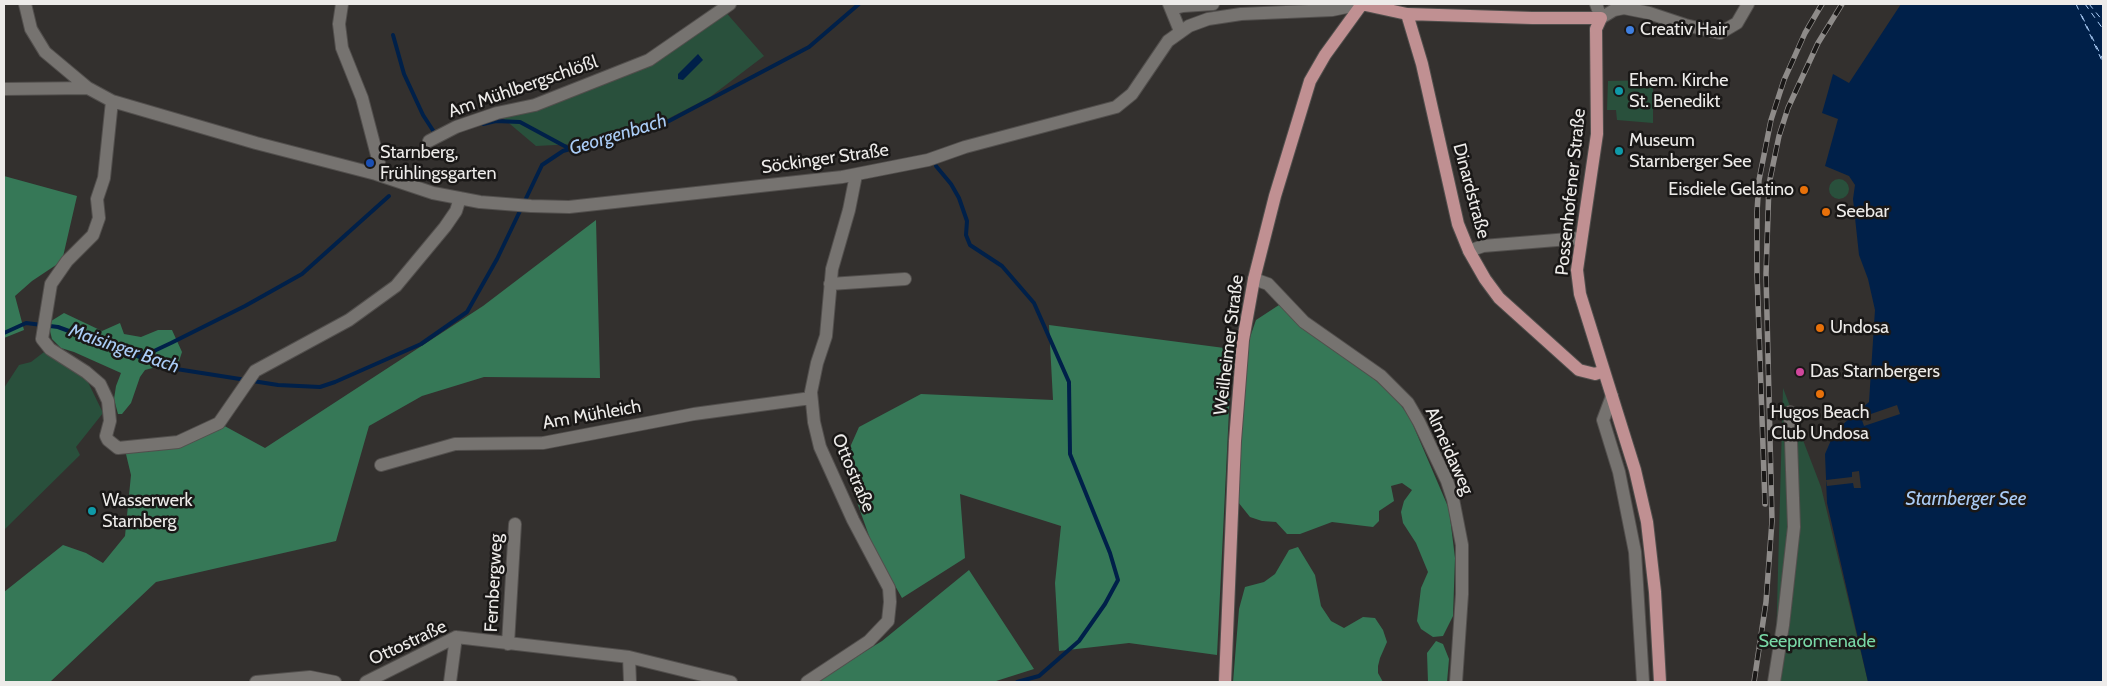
<!DOCTYPE html>
<meta charset="utf-8">
<style>
body{margin:0}
#map{position:relative;width:2107px;height:686px;overflow:hidden;background:#33302e;font-family:Cabin,sans-serif}
canvas{display:block}
.frame{position:absolute;inset:0;border:5px solid #edebe9;pointer-events:none}
</style>
<div id="map">
<canvas width="2107" height="686"></canvas>
<div class="frame"></div>
</div>
<script>
const ctx = document.querySelector('canvas').getContext('2d');
ctx.lineJoin = 'round';
function paint(path, color) {
  ctx.fillStyle = color;
  ctx.fill(path, 'evenodd');
}
function shape(rows) {
  const path = new Path2D();
  for (const r of rows) {
    if (r.length === 3) {
      path.moveTo(r[0] + r[2], r[1]);
      path.arc(r[0], r[1], r[2], 0, 2 * Math.PI);
      continue;
    }
    path.moveTo(r[0], r[1]);
    for (let i = 2; i < r.length; i += 2) path.lineTo(r[i], r[i + 1]);
  }
  return path;
}
function trace(path, color, width, dash) {
  ctx.strokeStyle = color;
  ctx.lineWidth = width;
  ctx.lineCap = dash ? 'butt' : 'round';
  ctx.setLineDash(dash || []);
  ctx.stroke(path);
}
function drawText(font, color, halo, rows, align = 'center') {
  ctx.font = font + ' Cabin,sans-serif';
  ctx.lineWidth = 5;
  ctx.setLineDash([]);
  ctx.textBaseline = 'middle';
  ctx.strokeStyle = halo;
  ctx.fillStyle = color;
  for (const [text, x, y, turn = 0] of rows) {
    ctx.save();
    ctx.translate(x, y);
    ctx.rotate((+turn || 0) * Math.PI / 180);
    ctx.textAlign = isNaN(turn) ? turn : align;
    if (halo) ctx.strokeText(text, 0, 0);
    ctx.fillText(text, 0, 0);
    ctx.restore();
  }
}
paint(shape([
 [723,9,764,56,710,97,654,126,593,143,536,146,497,113,649,60],
 [1653,80,1653,123,1617,120,1616,110,1607,110,1608,81],
 [1839,189,10],
 [44,352,87,380,103,413,76,447,80,455,4,530,4,388,19,365,31,362],
 [1783,388,1821,487,1868,682,1769,682,1776,644]
]), '#29503c');
paint(shape([
 [4,176,77,196,62,261,32,281,15,296,24,330,4,338],
 [596,220,600,378,484,377,422,396,369,426,336,541,156,582,50,682,4,682,4,592,63,545,86,553,103,563,125,536,131,475,125,450,178,442,219,423,265,448,483,306],
 [1279,305,1355,361,1398,401,1410,418,1449,509,1455,558,1453,616,1443,636,1433,637,1421,629,1417,621,1421,588,1428,572,1416,543,1403,523,1401,512,1404,501,1412,490,1402,483,1391,486,1394,501,1379,511,1379,521,1373,527,1332,522,1300,534,1287,534,1276,522,1262,521,1250,517,1238,502,1239,441,1249,340,1256,320],
 [64,313,102,331,120,323,124,334,141,337,158,330,172,330,182,352,179,361,170,366,160,366,145,370,140,377,131,403,122,414,118,414,114,399,116,386,121,373,74,352,61,348,52,339,48,323],
 [1049,325,1232,349,1217,655,1129,643,1059,651,1055,583,1061,526,960,494,965,558,902,598,873,547,843,463,859,427,921,394,1053,400],
 [1298,547,1315,575,1321,606,1331,621,1344,628,1363,617,1375,618,1383,630,1387,642,1380,658,1378,666,1378,673,1383,682,1233,682,1239,609,1245,587,1264,582,1275,574,1289,550],
 [969,570,1034,669,993,682,815,682,882,641],
 [1436,641,1443,644,1449,659,1447,682,1428,682,1427,653]
]), '#367857');
paint(shape([
 [1901,4,2103,4,2103,682,1868,682,1827,503,1825,454,1835,431,1869,402,1875,310,1868,279,1859,255,1853,199,1855,185,1849,176,1825,166,1838,119,1822,113,1833,74,1849,83],
 [698,54,703,60,683,80,678,79,678,74]
]), '#002049');
paint(shape([
 [1897,405,1900,414,1864,426,1861,417,1864,416,1859,410,1862,408,1868,415],
 [1859,471,1861,488,1854,488,1853,483,1827,486,1826,480,1852,477,1852,472]
]), '#33302e');
trace(shape([
 [393,35,404,74,423,115,434,132],
 [483,124,496,121,520,122,570,149],
 [936,166,951,184,959,198,967,221,966,235,970,245,1002,266,1034,303,1069,382,1070,454,1110,553,1118,580,1105,604,1079,641,1039,676,1017,682],
 [4,333,26,323,58,327,170,368,278,385,320,387,335,382,421,344,467,312,497,259,542,165,563,151,669,121,809,47,859,4],
 [134,356,154,351,171,343,245,306,302,274,389,196]
]), '#002049', 4);
trace(shape([
 [2076,4,2103,63],
 [2085,4,2103,29],
 [2089,4,2103,21],
 [2082,16,2103,60]
]), '#aaccf6', 1, [6, 5]);
const minor = shape([
 [25,4,31,29,45,52,88,88,112,101,256,143,376,174,433,193,480,202,531,206,569,207,842,177,928,160,965,147,1116,107,1132,94,1168,41,1189,26,1208,19,1241,14,1332,10,1361,4],
 [342,4,339,24,342,48,362,98,379,163,376,174],
 [1169,4,1180,31],
 [1596,4,1601,18,1614,10,1624,8,1649,13,1685,25,1720,33,1737,23,1748,4],
 [1171,9,1183,6,1213,4],
 [4,89,88,88],
 [112,101,104,178,97,199,99,218,93,235,67,261,51,284,42,339,50,349,86,372,100,384,108,401,110,421,106,436,108,440,118,448,178,442,219,423,255,371,349,320,396,286,445,227,456,211,460,198],
 [429,141,456,127,497,113,535,105,649,60,730,4],
 [1469,251,1483,246,1581,238],
 [1254,279,1268,284,1304,322,1381,376,1408,403,1419,422,1447,481,1453,499,1462,545,1462,594,1456,682],
 [830,284,905,279],
 [1612,396,1603,420,1619,472,1635,552,1643,682],
 [381,465,455,444,543,443,694,414,811,398],
 [508,644,515,524],
 [629,657,630,682],
 [256,682,310,677,335,682],
 [366,682,456,637,629,657,731,682],
 [450,682,456,637],
 [807,682,869,641,888,621,890,602,889,588,853,520,820,447,814,422,811,392,817,363,826,336,832,269,849,210,856,175],
 [1774,682,1783,625,1794,527,1790,412]
]);
const major = shape([
 [1361,4,1407,14,1532,18,1601,18,1596,29,1597,134,1577,270,1580,294,1635,470,1647,522,1655,592,1660,682],
 [1407,14,1422,64,1458,224,1469,251,1485,279,1499,298,1579,370,1595,374,1604,371],
 [1225,682,1235,441,1243,340,1254,279,1275,196,1310,81,1325,55,1362,4]
]);
trace(minor, '#524f4d', 14);
trace(major, '#524f4d', 14);
trace(minor, '#767370', 12);
trace(major, '#c09092', 12);
const rail = shape([
 [1765,504,1757,274,1757,212,1759,180,1771,120,1784,80,1805,33,1822,4],
 [1754,682,1766,602,1772,521,1766,274,1769,184,1779,136,1788,108,1818,43,1842,4]
]);
trace(rail, '#8e8b89', 5.5);
trace(rail, '#1a1817', 4, [11]);
for (const [x, y, r, color] of [
 [1630,30,5,"#3f7fe0"],
 [1619,91,5,"#0f9aa8"],
 [1619,151,5,"#0f9aa8"],
 [370,163,5,"#1a4fb4"],
 [1804,190,5,"#e8710a"],
 [1826,212,5,"#e8710a"],
 [1820,328,5,"#e8710a"],
 [1800,372,5,"#d1479c"],
 [1820,394,5,"#e8710a"],
 [92,511,5,"#0f9aa8"]
]) {
  const dot = new Path2D();
  dot.arc(x, y, r, 0, 2 * Math.PI);
  ctx.fillStyle = color;
  ctx.fill(dot);
  trace(dot, '#1a1817', 2);
}
drawText('18px', '#edebe9', '#1a1817', [
 ["Creativ Hair",1640,30],
 ["Ehem. Kirche",1629,81],
 ["St. Benedikt",1629,102],
 ["Museum",1629,141],
 ["Starnberger See",1629,162],
 ["Starnberg,",380,153],
 ["Frühlingsgarten",380,174],
 ["Eisdiele Gelatino",1794,190,"right"],
 ["Seebar",1836,212],
 ["Undosa",1830,328],
 ["Das Starnbergers",1810,372],
 ["Hugos Beach",1820,413,"center"],
 ["Club Undosa",1820,434,"center"],
 ["Wasserwerk",102,501],
 ["Starnberg",102,522]
], 'left');
drawText('18px', '#edebe9', '#1a1817', [
 ["Am Mühlbergschlößl",523,87,-19],
 ["Söckinger Straße",825,159,-8],
 ["Dinardstraße",1471,191,75],
 ["Possenhofener Straße",1571,192,-84],
 ["Weilheimer Straße",1229,345,-83],
 ["Am Mühleich",592,415,-10],
 ["Almeidaweg",1449,451,66],
 ["Ottostraße",853,473,67],
 ["Fernbergweg",494,583,-87],
 ["Ottostraße",408,643,-25]
]);
drawText('18px', '#79d8a6', '#1a1817', [
 ["Seepromenade",1817,642]
]);
drawText('italic 19px', '#aaccf6', '#1a1817', [
 ["Georgenbach",618,135,-17],
 ["Maisinger Bach",124,349,19],
 ["Starnberger See",1966,499]
]);
</script>
